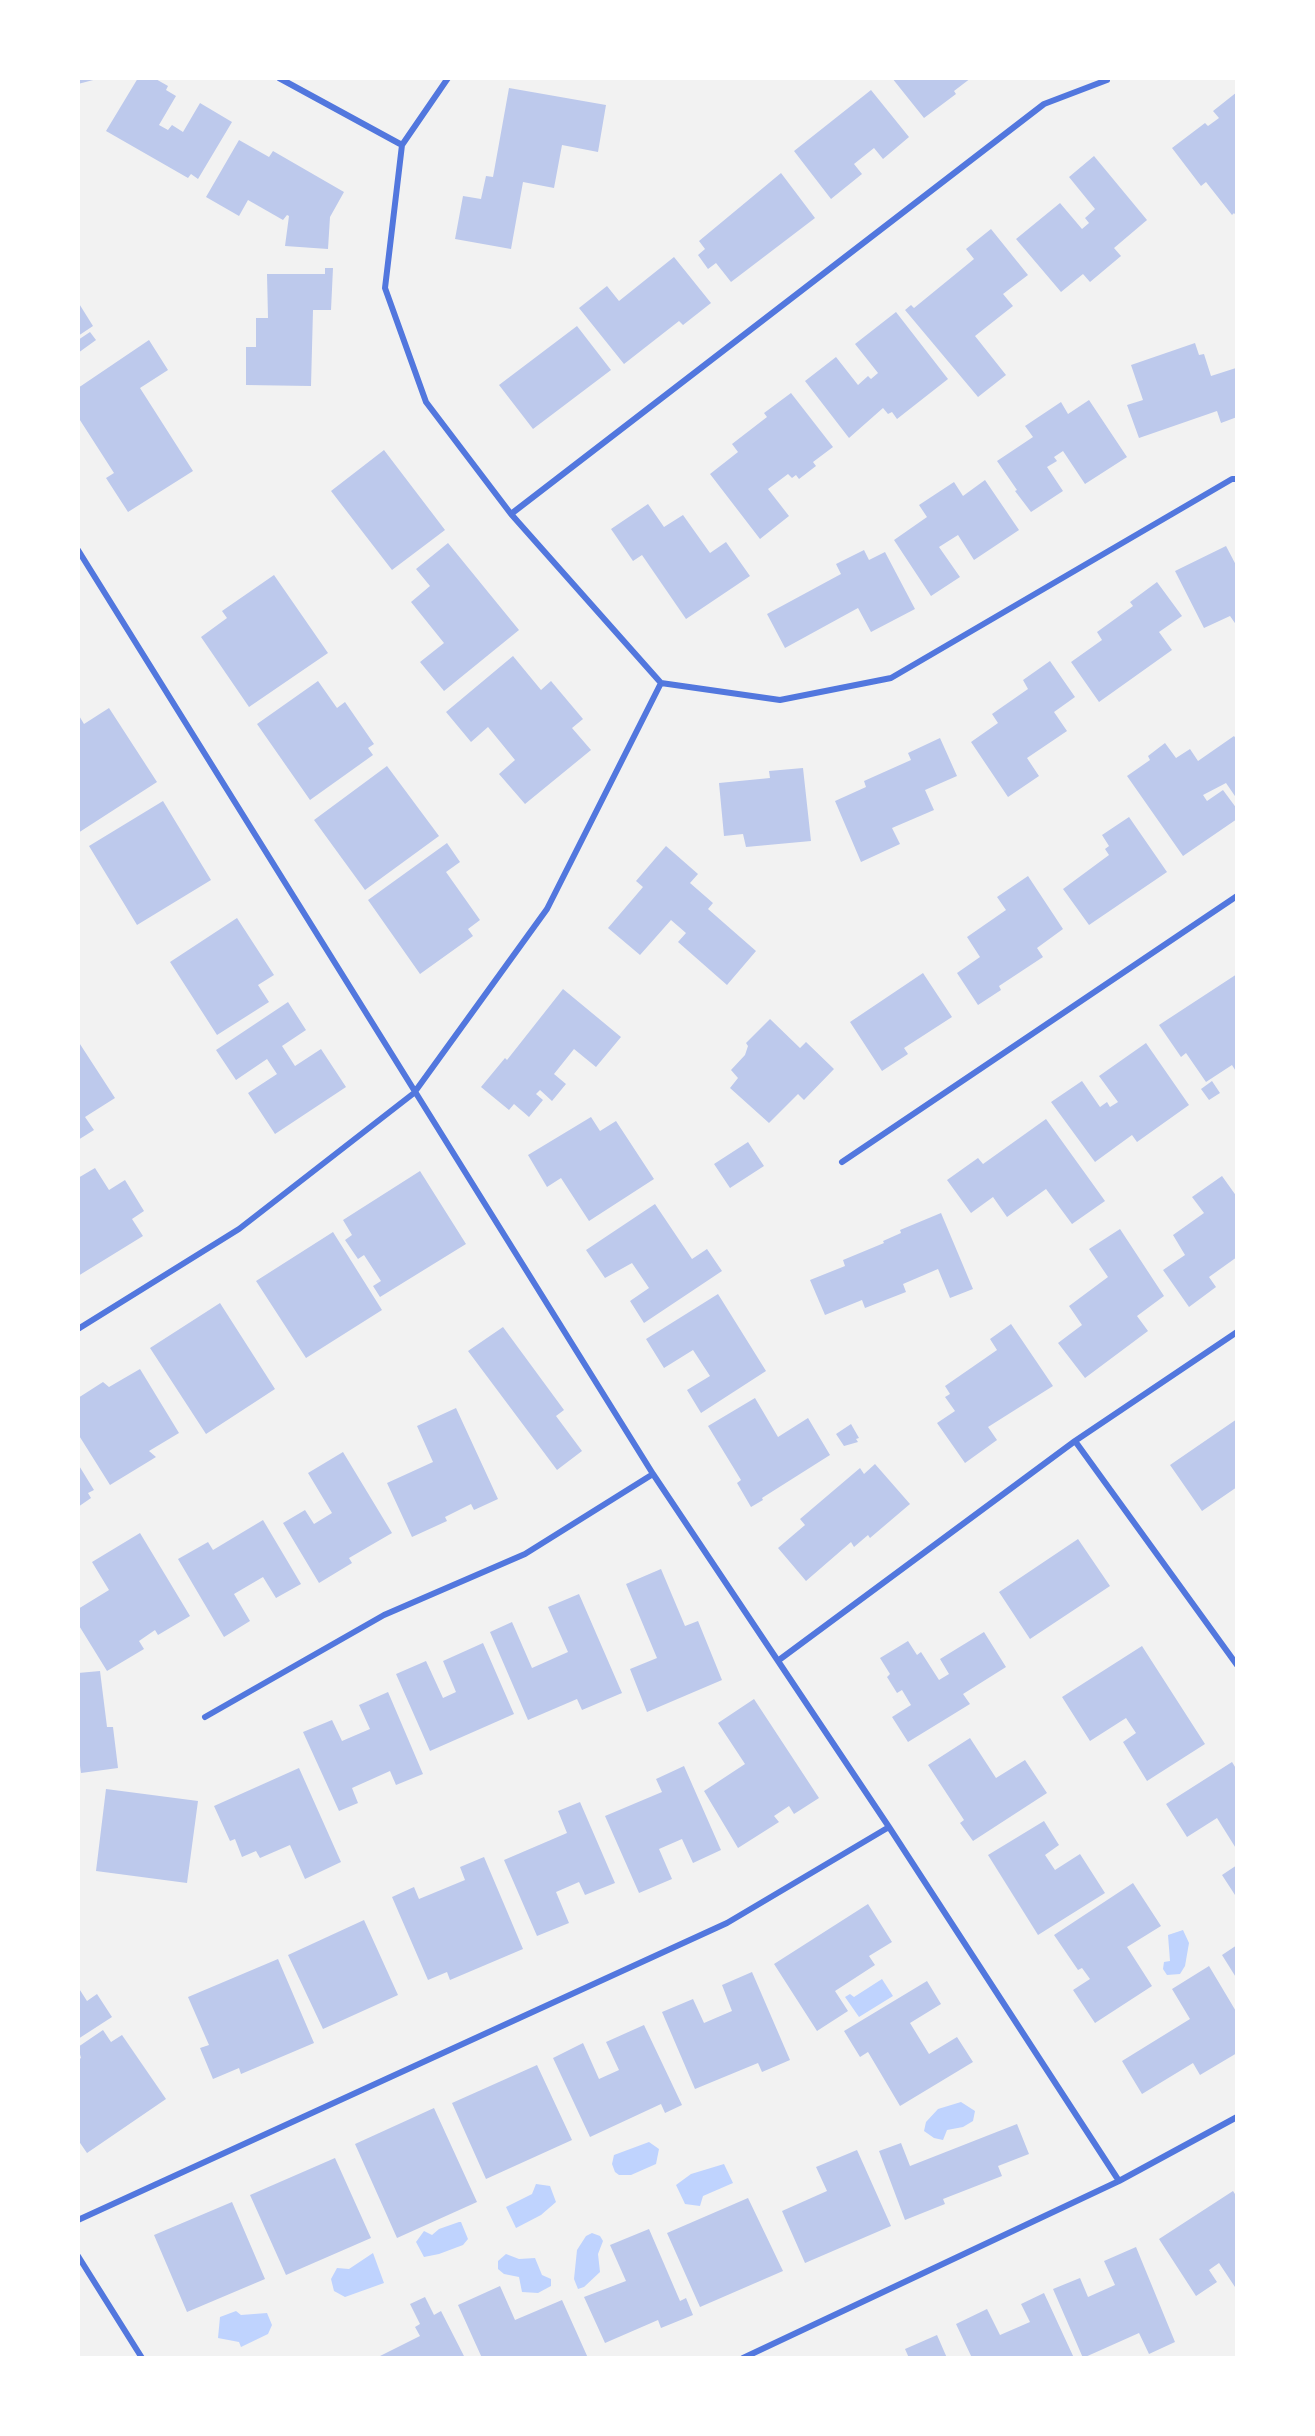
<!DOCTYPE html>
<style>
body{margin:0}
#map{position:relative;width:1315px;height:2436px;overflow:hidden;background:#f2f2f2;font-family:Raleway,sans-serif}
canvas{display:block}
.frame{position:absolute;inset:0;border:80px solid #fff;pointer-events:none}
</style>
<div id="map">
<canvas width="1315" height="2436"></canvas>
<div class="frame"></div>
</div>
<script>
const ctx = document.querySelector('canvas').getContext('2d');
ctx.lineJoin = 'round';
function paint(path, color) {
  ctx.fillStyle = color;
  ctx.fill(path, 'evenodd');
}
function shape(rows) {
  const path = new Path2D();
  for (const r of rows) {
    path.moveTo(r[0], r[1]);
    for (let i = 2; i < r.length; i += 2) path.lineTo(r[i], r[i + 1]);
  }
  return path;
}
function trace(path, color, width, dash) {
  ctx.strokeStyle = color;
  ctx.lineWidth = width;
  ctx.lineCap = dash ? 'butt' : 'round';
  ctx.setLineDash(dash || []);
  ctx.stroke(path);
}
paint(shape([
 [1183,1930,1189,1943,1185,1966,1180,1974,1167,1975,1163,1969,1164,1962,1170,1961,1168,1935],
 [882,1979,893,1996,859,2017,845,1997,850,1994,854,1997],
 [961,2102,975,2111,973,2121,963,2127,947,2130,943,2140,934,2138,924,2131,926,2122,938,2109],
 [649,2142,659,2149,656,2164,631,2175,619,2175,615,2172,612,2164,614,2155],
 [724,2164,733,2183,703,2196,700,2206,685,2204,676,2185,691,2174],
 [536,2184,550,2186,556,2202,541,2215,516,2228,506,2207,532,2194],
 [459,2222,461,2222,468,2239,463,2245,439,2254,424,2257,416,2242,424,2231,432,2235,439,2229],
 [592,2233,600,2236,603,2241,598,2254,600,2272,584,2287,578,2289,574,2279,577,2250,586,2236],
 [373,2253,384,2283,345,2297,334,2291,331,2279,337,2268,349,2269],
 [506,2254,519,2259,535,2258,542,2275,551,2279,551,2286,538,2293,522,2292,519,2277,504,2274,498,2269,498,2261],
 [236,2311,241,2315,267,2313,272,2325,268,2334,241,2347,239,2342,218,2338,220,2317]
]), '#bfd3fe');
paint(shape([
 [78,78,97,78,97,79,78,84],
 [138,78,154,78,168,86,166,90,176,96,159,125,168,130,172,125,183,132,200,103,232,122,198,179,191,174,188,178,106,131],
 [892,78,971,78,954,91,956,94,924,118],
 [509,88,606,105,598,152,562,145,554,188,523,182,511,249,455,239,463,196,481,199,486,176,493,177],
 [871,90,909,137,883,159,874,148,854,164,862,174,831,199,794,151],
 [1237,92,1237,217,1234,213,1232,215,1206,182,1201,186,1172,148,1205,123,1208,126,1219,118,1213,111],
 [239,140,269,157,273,151,344,192,330,217,328,249,285,246,289,216,287,215,283,220,248,200,239,216,206,197],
 [1094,156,1147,220,1114,248,1121,256,1090,282,1083,274,1061,292,1016,239,1060,203,1082,229,1089,223,1085,218,1095,209,1069,177],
 [781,173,815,218,731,282,716,263,708,269,698,255,705,249,699,241],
 [991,229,1028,275,1003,294,1013,306,975,336,1006,375,978,397,905,310,911,305,914,308,974,259,966,249],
 [674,257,711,303,683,325,679,321,624,364,579,308,607,286,619,301],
 [325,268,333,268,331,310,313,310,311,386,246,385,246,347,256,347,256,318,268,318,267,274,325,274],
 [78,302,93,326,78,336],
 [896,312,948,379,897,419,892,412,888,414,883,408,849,438,805,381,836,357,858,385,868,376,871,379,878,373,855,344],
 [577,326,611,370,533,429,499,385],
 [90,332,96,340,78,353,78,340],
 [149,340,168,370,140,388,193,471,128,512,106,478,114,473,78,417,78,388],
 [1195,343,1199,355,1204,354,1211,376,1236,368,1237,417,1221,423,1217,411,1139,438,1127,405,1143,400,1131,365],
 [791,393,833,447,813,462,816,466,799,479,796,475,792,478,788,474,768,489,789,516,760,539,710,474,738,452,732,444,767,417,764,413],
 [1089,400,1127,457,1085,484,1063,451,1054,457,1057,461,1047,467,1063,491,1031,512,1015,491,1017,490,997,461,1033,437,1025,426,1061,402,1068,414],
 [384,450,445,530,392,570,331,491],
 [985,480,1019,530,974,560,958,535,939,547,960,577,931,596,894,540,927,517,919,505,954,482,963,496],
 [648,504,664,527,683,515,710,553,726,542,750,576,686,619,642,555,633,561,611,529],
 [448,543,519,630,444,691,420,662,444,643,411,602,430,586,416,569],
 [1226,546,1237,567,1237,626,1230,616,1204,628,1175,571],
 [864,550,869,560,885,552,915,609,871,632,858,608,785,648,767,614,841,574,836,564],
 [274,575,328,653,249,707,201,637,227,618,222,611],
 [1157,582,1182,616,1159,632,1172,650,1099,702,1071,662,1102,640,1097,632,1133,606,1130,602],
 [513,656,541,690,551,681,583,719,572,728,591,750,525,804,499,774,515,760,488,727,471,742,446,712],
 [1050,661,1075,697,1054,712,1067,731,1027,758,1039,776,1008,797,971,742,998,723,992,714,1028,689,1023,680],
 [318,681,337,708,345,702,374,744,368,748,373,755,310,800,257,724],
 [109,708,157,782,78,833,78,714,84,724],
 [1234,736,1237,740,1237,799,1226,783,1203,795,1207,801,1223,790,1237,809,1237,819,1183,856,1127,776,1150,760,1148,756,1165,743,1176,758,1190,749,1198,761],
 [940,738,957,776,925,790,934,810,892,828,900,844,861,862,835,801,866,787,864,781,911,760,908,753],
 [387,766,439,836,365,890,314,820],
 [803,768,811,841,746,847,743,834,724,836,719,783,770,778,769,771],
 [163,801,211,880,137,925,89,846],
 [1129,817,1167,872,1089,925,1063,889,1109,855,1105,849,1109,846,1102,835],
 [447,843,460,862,446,872,480,920,468,929,473,936,420,974,368,900],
 [666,846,698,874,690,883,713,903,708,909,756,951,727,985,678,942,686,933,671,920,640,955,608,928,643,887,636,881],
 [1028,876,1063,929,1037,948,1043,957,999,986,1001,990,978,1005,957,973,980,957,967,937,1006,910,997,897],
 [237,918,274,975,258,985,269,1002,217,1035,170,962],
 [923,973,952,1017,904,1048,908,1054,882,1071,850,1022],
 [1237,974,1237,1073,1232,1065,1206,1082,1186,1053,1181,1057,1159,1025],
 [563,989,621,1037,596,1067,574,1049,554,1074,566,1084,552,1101,540,1090,536,1094,543,1100,529,1117,514,1104,509,1110,481,1087,505,1058,507,1060],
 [288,1002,306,1030,282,1046,295,1066,321,1049,346,1087,275,1134,248,1093,277,1074,267,1059,236,1080,216,1050],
 [770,1019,800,1048,806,1042,834,1069,804,1100,798,1094,769,1123,730,1088,738,1078,731,1070,745,1055,748,1046,746,1043],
 [78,1041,115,1098,85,1117,94,1130,78,1140],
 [1146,1043,1189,1105,1137,1142,1132,1135,1095,1162,1051,1102,1082,1081,1100,1107,1107,1102,1110,1107,1118,1102,1099,1076],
 [1212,1081,1220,1093,1209,1100,1201,1089],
 [591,1117,600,1131,616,1121,654,1179,589,1221,561,1178,547,1187,528,1155],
 [1046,1119,1105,1201,1072,1224,1046,1189,1007,1217,993,1197,971,1213,947,1180,978,1158,983,1164],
 [748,1142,764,1166,730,1188,714,1164],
 [95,1168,109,1190,125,1180,144,1211,132,1219,143,1236,78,1276,78,1178],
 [420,1171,466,1244,380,1297,373,1286,381,1281,364,1255,358,1259,345,1240,352,1235,343,1220],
 [1222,1176,1237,1197,1237,1257,1209,1277,1216,1287,1189,1307,1163,1270,1185,1255,1173,1235,1204,1213,1192,1197],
 [655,1204,692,1259,707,1249,722,1271,644,1323,630,1301,649,1288,632,1263,605,1278,586,1250],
 [941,1213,973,1289,950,1298,938,1269,903,1284,906,1292,865,1308,862,1300,825,1315,810,1280,845,1266,843,1260,884,1243,883,1241,901,1233,900,1230],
 [1120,1229,1164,1296,1137,1316,1148,1331,1085,1378,1058,1343,1082,1325,1069,1306,1108,1277,1089,1249],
 [333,1232,382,1310,306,1358,256,1281],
 [718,1294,766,1371,701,1413,687,1390,710,1376,693,1350,664,1368,646,1339],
 [220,1303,275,1389,206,1434,150,1348],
 [1011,1324,1053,1386,988,1427,997,1440,965,1463,937,1423,955,1411,945,1397,950,1394,945,1386,997,1350,990,1339],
 [503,1327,564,1410,556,1416,582,1451,557,1470,468,1351],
 [140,1369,179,1433,149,1451,156,1457,110,1485,78,1434,78,1398,103,1382,109,1387],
 [755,1398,778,1437,808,1418,830,1455,762,1498,763,1500,751,1507,737,1483,741,1480,708,1426],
 [456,1408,498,1499,474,1510,471,1504,445,1517,447,1521,412,1537,387,1483,433,1462,417,1426],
 [1237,1419,1237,1487,1202,1511,1170,1465],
 [851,1424,859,1438,856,1439,858,1442,844,1446,836,1434],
 [343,1452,392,1533,349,1558,352,1563,319,1583,283,1523,305,1510,314,1524,332,1513,308,1473],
 [78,1464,94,1490,88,1493,91,1498,78,1507],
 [875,1464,910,1504,870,1538,868,1535,854,1547,851,1542,806,1581,778,1548,805,1525,800,1519,860,1468,864,1474],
 [263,1520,301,1584,276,1598,263,1577,234,1594,250,1621,224,1637,178,1559,208,1542,213,1550],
 [140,1533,190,1616,158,1635,155,1630,139,1641,144,1649,107,1671,78,1624,78,1609,109,1590,92,1562],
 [1078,1539,1110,1586,1030,1639,999,1592],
 [661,1569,685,1626,698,1621,722,1680,647,1712,630,1669,657,1658,626,1584],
 [579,1594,622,1693,582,1710,577,1699,528,1720,490,1632,512,1622,532,1668,568,1652,548,1607],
 [984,1632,1006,1667,963,1694,970,1704,908,1742,892,1717,911,1705,902,1690,897,1693,887,1677,890,1674,880,1658,908,1641,917,1655,921,1652,939,1680,949,1674,940,1659],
 [483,1643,514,1714,430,1751,396,1674,426,1661,443,1698,456,1692,443,1661],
 [1142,1646,1205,1744,1147,1781,1123,1742,1136,1733,1126,1718,1090,1741,1062,1697],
 [100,1671,107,1727,113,1727,118,1768,81,1773,78,1751,78,1673],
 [388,1692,423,1774,396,1785,390,1771,352,1788,358,1803,339,1811,303,1732,332,1720,342,1741,370,1729,359,1705],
 [754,1699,819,1798,794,1814,789,1806,774,1816,779,1822,738,1848,704,1791,745,1764,718,1723],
 [970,1738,996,1778,1025,1760,1047,1793,973,1841,960,1823,964,1820,928,1765],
 [1232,1762,1237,1770,1237,1850,1217,1818,1187,1837,1166,1804],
 [684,1766,721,1850,693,1863,682,1839,659,1849,672,1879,639,1893,605,1816,662,1792,656,1779],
 [299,1768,341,1862,305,1879,290,1845,260,1858,256,1851,242,1857,235,1839,230,1841,214,1806],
 [106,1789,198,1801,187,1883,96,1871],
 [580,1802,615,1883,585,1895,579,1882,556,1892,569,1923,537,1936,504,1860,567,1833,558,1811],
 [1044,1821,1059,1845,1045,1855,1055,1870,1080,1854,1105,1893,1038,1935,988,1855],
 [484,1857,523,1949,450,1980,447,1972,428,1980,392,1897,414,1887,419,1899,465,1880,460,1867],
 [1237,1865,1237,1894,1235,1895,1222,1875],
 [1133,1883,1161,1926,1127,1947,1152,1986,1095,2023,1073,1990,1090,1979,1082,1968,1078,1970,1054,1935],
 [868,1904,892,1942,869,1956,875,1965,835,1991,848,2011,817,2031,774,1964],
 [364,1920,398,1995,323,2029,288,1955],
 [1237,1945,1237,1979,1222,1955],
 [278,1959,314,2043,241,2074,239,2068,213,2079,200,2048,209,2045,188,1997],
 [1209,1966,1237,2013,1237,2053,1200,2075,1193,2063,1142,2094,1122,2061,1190,2019,1172,1989],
 [752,1972,790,2060,762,2072,758,2063,695,2089,662,2012,693,1999,704,2023,732,2011,722,1985],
 [927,1981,941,2004,910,2023,929,2054,957,2037,973,2062,900,2106,868,2052,860,2057,844,2031],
 [78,1987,87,2001,97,1994,112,2017,78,2039],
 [644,2025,682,2105,665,2113,661,2104,590,2137,553,2058,583,2043,599,2079,619,2070,606,2042],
 [103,2030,111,2042,122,2035,166,2099,87,2153,78,2140,78,2060,81,2058,78,2047],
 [537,2065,572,2140,486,2179,452,2103],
 [434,2108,477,2202,397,2238,355,2144],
 [1017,2124,1029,2154,998,2166,1002,2176,943,2199,945,2204,905,2220,879,2151,901,2143,910,2166],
 [857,2150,891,2226,805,2263,782,2211,827,2191,816,2167],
 [335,2158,371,2238,286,2275,250,2195],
 [1233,2191,1237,2197,1237,2290,1219,2263,1209,2270,1217,2282,1196,2296,1159,2239],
 [748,2198,783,2271,700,2307,667,2233],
 [232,2202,265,2279,187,2312,154,2235],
 [649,2229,680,2301,686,2298,693,2315,661,2328,658,2320,605,2343,584,2297,626,2281,610,2245],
 [1136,2247,1175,2342,1149,2354,1139,2333,1083,2358,1053,2289,1080,2278,1088,2297,1115,2285,1104,2261],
 [500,2286,515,2320,562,2300,588,2358,482,2358,458,2305],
 [1044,2293,1074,2358,972,2358,956,2324,987,2309,1000,2335,1030,2322,1021,2304],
 [425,2297,434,2315,441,2311,465,2358,376,2358,420,2336,415,2327,420,2324,410,2304],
 [937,2335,947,2358,909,2358,905,2349]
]), '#bdc9ec');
trace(shape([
 [279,78,402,145],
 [448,78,402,145,385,288,426,402,511,514,661,683,780,700,891,678,1232,479,1237,479],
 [511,514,1044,104,1107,80],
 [78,550,653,1474,889,1827,1119,2181],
 [842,1162,1237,896],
 [78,1329,239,1229,414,1093,547,909,661,683],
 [1075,1441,1237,1665],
 [779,1660,1075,1441,1237,1332],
 [205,1717,384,1615,525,1554,653,1474],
 [78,2220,727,1923,889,1827],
 [78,2256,142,2358],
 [743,2358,1119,2181,1237,2117]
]), '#5277de', 6);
</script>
